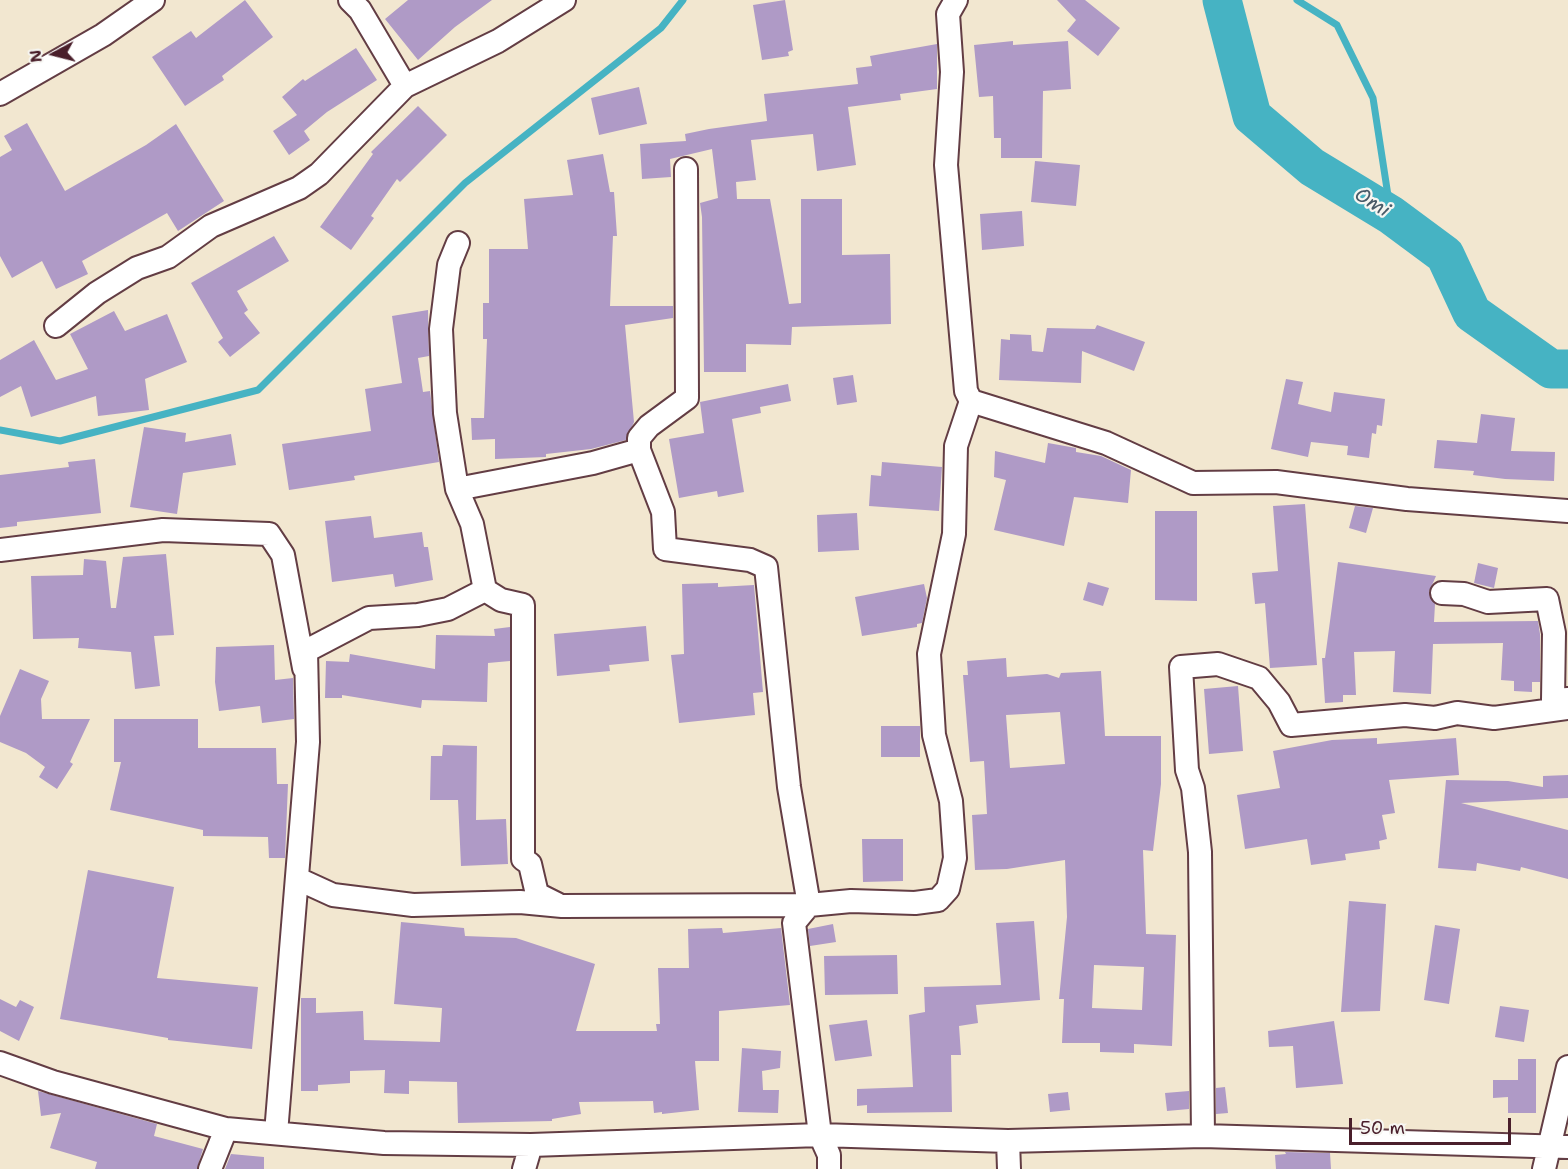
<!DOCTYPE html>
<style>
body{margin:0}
#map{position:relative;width:1568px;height:1169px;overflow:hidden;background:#f2e7d0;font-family:"Shantell Sans",sans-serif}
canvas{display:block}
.north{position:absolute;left:24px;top:24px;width:60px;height:60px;-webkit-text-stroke:4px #f6f6f2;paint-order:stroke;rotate:263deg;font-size:16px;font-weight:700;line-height:24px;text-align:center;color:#4a1f2b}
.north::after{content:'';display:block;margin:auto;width:21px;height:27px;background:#4a1f2b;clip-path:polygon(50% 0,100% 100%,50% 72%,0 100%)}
.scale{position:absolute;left:1349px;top:1118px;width:162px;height:27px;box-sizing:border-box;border:3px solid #4a1f2b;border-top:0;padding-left:8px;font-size:18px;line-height:21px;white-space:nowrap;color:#4a1f2b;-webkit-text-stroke:4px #f6f6f2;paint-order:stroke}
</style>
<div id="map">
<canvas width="1568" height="1169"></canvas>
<div class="north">N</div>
<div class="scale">50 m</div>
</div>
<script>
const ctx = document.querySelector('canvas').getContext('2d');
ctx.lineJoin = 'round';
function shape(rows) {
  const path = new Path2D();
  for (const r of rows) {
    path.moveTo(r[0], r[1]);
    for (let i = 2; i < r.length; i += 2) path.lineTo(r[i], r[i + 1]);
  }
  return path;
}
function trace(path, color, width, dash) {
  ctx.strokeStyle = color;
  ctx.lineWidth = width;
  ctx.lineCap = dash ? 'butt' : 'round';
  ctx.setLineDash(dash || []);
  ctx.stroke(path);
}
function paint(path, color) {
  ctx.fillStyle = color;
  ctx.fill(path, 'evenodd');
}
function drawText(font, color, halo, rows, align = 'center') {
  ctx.font = font + ' "Shantell Sans",sans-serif';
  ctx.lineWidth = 4.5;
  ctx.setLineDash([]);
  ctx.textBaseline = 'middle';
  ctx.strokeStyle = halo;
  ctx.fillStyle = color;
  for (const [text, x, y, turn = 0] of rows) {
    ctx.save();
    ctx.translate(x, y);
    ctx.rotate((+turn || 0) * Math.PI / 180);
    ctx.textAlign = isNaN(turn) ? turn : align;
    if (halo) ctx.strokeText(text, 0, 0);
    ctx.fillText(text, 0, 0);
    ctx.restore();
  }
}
trace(shape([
 [1297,0,1337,25,1373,98,1391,215],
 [0,430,60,441,258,390,465,183,661,28,683,0]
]), '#46b3c3', 7);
trace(shape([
 [1222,0,1252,116,1312,167,1391,215,1445,255,1472,313,1551,369,1568,369]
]), '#46b3c3', 39);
paint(shape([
 [245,0,273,37,222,76,224,80,185,106,152,57,191,31,196,38],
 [408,0,492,0,455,27,418,60,385,19],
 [785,0,793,50,788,52,789,56,762,60,753,5],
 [1057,0,1085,0,1120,28,1098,56,1067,31,1076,20],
 [1013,41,1013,45,1068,41,1071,89,1043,91,1042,158,1001,158,1001,138,994,138,993,96,979,97,974,45],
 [937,44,937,89,900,94,901,100,848,107,856,165,817,171,813,134,751,140,756,180,736,182,737,199,770,199,789,304,801,303,801,199,842,199,842,255,890,254,891,324,792,327,791,345,746,344,746,372,704,372,702,217,700,203,718,198,712,149,670,159,671,177,642,179,640,144,686,141,685,134,709,129,767,121,764,94,858,84,856,68,872,66,870,56],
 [356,48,377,80,327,112,304,131,310,140,289,155,273,131,297,115,282,97,303,79,305,81],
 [639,87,647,124,599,135,591,98],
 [418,106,447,135,400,182,397,179,371,216,374,218,351,250,320,227,373,154,371,152],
 [27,123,65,191,146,145,176,124,224,201,178,231,167,213,82,261,88,274,56,289,42,261,12,278,0,256,0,157,12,150,4,136],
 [603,154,610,192,614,192,617,236,613,236,610,306,673,306,673,318,625,325,634,422,626,440,591,449,546,454,546,457,495,459,495,439,472,440,471,418,484,418,487,339,483,339,483,303,489,303,489,249,528,249,524,199,573,195,567,160],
 [1035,161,1080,165,1076,206,1031,202],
 [1022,211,1024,246,982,250,980,214],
 [274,236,289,261,237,291,248,310,244,313,260,333,230,357,218,342,223,338,191,283],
 [428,310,429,356,418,358,423,392,430,391,439,462,354,476,355,480,289,490,282,444,371,431,365,389,402,383,392,316],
 [114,311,125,331,167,314,187,362,145,379,149,410,98,416,96,396,31,417,21,386,0,397,0,360,34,340,56,380,88,369,70,334],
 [1097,325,1145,342,1134,371,1082,351,1081,383,999,380,1001,339,1010,340,1010,334,1031,335,1032,351,1043,352,1047,328,1095,329],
 [853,375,857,402,837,405,833,378],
 [1286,379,1303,382,1298,404,1331,412,1334,392,1385,399,1382,426,1377,425,1376,434,1372,433,1369,458,1347,455,1348,446,1311,442,1308,457,1271,449],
 [788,384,791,401,760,407,761,413,732,419,744,492,718,497,717,491,679,498,669,439,704,433,700,402],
 [1481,414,1515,418,1511,451,1555,452,1554,481,1505,479,1473,475,1474,471,1434,468,1437,440,1477,443],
 [144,427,186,433,185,442,231,434,236,465,183,473,177,514,130,507],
 [1048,443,1076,448,1076,452,1101,456,1131,470,1128,503,1074,497,1064,546,994,530,1006,480,994,477,995,451,1045,463],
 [95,459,101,513,17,522,17,526,0,528,0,475,69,467,68,462],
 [882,462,942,467,939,511,869,506,871,475,881,476],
 [1305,504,1317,665,1270,668,1265,603,1255,604,1252,573,1278,571,1273,506],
 [1355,506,1373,508,1366,533,1349,528],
 [1155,511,1197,511,1197,601,1155,600],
 [857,513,859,550,818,552,817,515],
 [371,516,374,538,422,532,424,547,428,547,433,580,395,587,393,574,332,582,325,521],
 [166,554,174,635,154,636,160,686,135,689,131,652,78,648,79,638,33,639,31,576,83,575,84,559,106,561,111,608,116,608,123,557],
 [1338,562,1436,576,1429,592,1435,604,1434,622,1538,621,1540,634,1540,682,1532,682,1532,692,1514,691,1514,681,1501,680,1503,643,1433,644,1431,694,1393,692,1395,651,1354,652,1356,695,1343,695,1343,702,1325,703,1322,658,1325,658],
 [1478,563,1498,568,1494,588,1474,583],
 [1088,582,1109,588,1103,606,1083,600],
 [718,583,718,587,754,585,763,692,753,693,755,715,679,723,671,655,684,654,682,584],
 [924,584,927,598,922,623,917,624,917,627,862,636,855,597],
 [646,626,649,661,609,665,610,671,557,676,554,634],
 [510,627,510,661,488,663,487,702,422,700,421,708,342,695,342,698,325,698,326,661,349,662,350,654,435,669,436,635,495,636,494,629],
 [274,645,275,680,293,678,294,719,262,723,260,706,219,711,215,682,216,647],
 [1006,658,1007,677,1047,674,1059,678,1061,673,1101,671,1105,736,1161,736,1161,784,1153,851,1143,850,1146,934,1176,935,1172,1046,1134,1044,1134,1053,1100,1052,1100,1043,1062,1043,1064,999,1059,999,1067,917,1065,860,1007,869,975,870,972,815,987,814,984,761,970,762,963,675,968,675,967,661],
 [1060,712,1065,764,1010,768,1006,715],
 [1094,965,1144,967,1142,1010,1092,1008],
 [20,669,49,681,41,699,42,719,90,719,70,762,73,764,57,789,39,777,45,767,26,753,0,742,0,716],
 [1238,686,1243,751,1209,754,1204,689],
 [114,719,198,719,198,748,276,748,277,784,288,784,285,858,269,858,268,837,203,836,203,830,110,810,121,762,114,762],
 [881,726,920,726,920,757,881,757],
 [1377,738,1377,744,1456,738,1459,775,1389,780,1395,813,1382,815,1387,839,1379,841,1380,849,1345,854,1346,860,1311,865,1307,839,1245,849,1237,795,1280,788,1273,751,1332,740],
 [443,745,477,746,476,820,506,819,508,864,461,866,458,800,430,800,431,756,442,756],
 [1568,775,1568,798,1461,803,1568,830,1568,879,1521,867,1520,871,1477,863,1476,871,1438,868,1446,780,1508,781,1543,787,1543,776],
 [862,839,903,839,903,881,863,882],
 [88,870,174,887,157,978,258,987,252,1049,168,1040,168,1038,60,1019],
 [1349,901,1386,904,1380,1011,1341,1012],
 [1034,921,1040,1000,976,1005,978,1023,959,1026,961,1055,951,1055,952,1112,867,1113,867,1105,857,1106,857,1089,913,1087,909,1015,925,1012,924,987,1001,985,996,923],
 [401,922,464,928,465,936,516,938,595,964,576,1031,657,1031,656,1024,660,1024,658,968,689,968,688,929,722,928,723,933,781,928,790,1005,719,1011,719,1061,695,1061,699,1110,662,1114,662,1112,654,1113,653,1101,579,1102,581,1114,552,1119,552,1121,458,1123,457,1082,409,1081,409,1094,384,1093,385,1070,350,1071,350,1083,318,1085,318,1091,301,1091,301,998,316,998,316,1013,363,1011,364,1040,440,1042,442,1008,394,1004],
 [833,924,836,942,810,946,808,929],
 [1435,925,1460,929,1449,1004,1424,1000],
 [897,955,898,994,825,995,824,956],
 [0,999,16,1007,20,1000,34,1007,19,1041,0,1031],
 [1500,1006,1529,1010,1524,1042,1495,1037],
 [867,1020,872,1056,835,1061,829,1025],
 [1334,1021,1343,1084,1296,1088,1293,1046,1269,1047,1268,1031],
 [742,1048,781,1051,780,1068,762,1071,763,1090,779,1090,778,1113,738,1112],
 [1518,1059,1536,1059,1536,1113,1508,1113,1508,1097,1493,1098,1493,1080,1518,1080],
 [1225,1087,1228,1113,1216,1114,1216,1088],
 [38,1091,157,1124,154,1136,203,1149,197,1169,95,1169,97,1162,50,1148,61,1113,41,1116],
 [1189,1091,1189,1109,1167,1111,1165,1093],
 [1068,1092,1070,1110,1050,1112,1048,1094],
 [1285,1152,1330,1153,1331,1169,1276,1169,1275,1155,1286,1154],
 [231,1154,264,1157,264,1169,225,1169]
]), '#af9ac6');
const minor = shape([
 [350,0,360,10,405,86],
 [0,94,103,35,153,0],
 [686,169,687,398,649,426,639,438,639,450,663,512,665,549,750,560,766,567,789,787,809,905,794,923,820,1135,829,1155,829,1169],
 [56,326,97,293,137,268,168,257,211,226,299,188,319,174,405,86,498,41,564,0],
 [971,401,1106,443,1193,483,1276,482,1407,499,1568,511],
 [457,489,593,463,639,450],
 [0,550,163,530,269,534,283,555,304,668],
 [485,590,501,600,523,605,523,859,530,864,537,894,557,904],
 [1442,593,1464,594,1488,602,1547,599,1554,633,1553,700,1568,699],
 [298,879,333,895,413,905,520,902,562,906,809,905,851,901,915,903,938,900,948,889,955,858,951,801,934,735,929,654,954,534,956,446,971,401,966,391,946,165,952,72,948,14,956,0],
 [0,1063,53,1082,226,1129,384,1143,531,1145,820,1135,1008,1141,1203,1136,1568,1147],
 [276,1133,308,742,306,651,369,618,418,615,448,609,485,590,472,524,457,489,445,413,441,329,449,265,458,243],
 [1203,1136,1200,852,1193,788,1187,770,1181,667,1218,664,1259,678,1279,702,1291,725,1405,715,1435,718,1457,713,1494,718,1568,708],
 [1008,1141,1009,1169],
 [210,1169,226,1129],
 [524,1169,531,1145],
 [1544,1169,1568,1067]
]);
trace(minor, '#633d44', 26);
trace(minor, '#fff', 22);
drawText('italic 20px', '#485a68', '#f6f6f2', [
 ["Omi",1372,203,32]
]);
</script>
